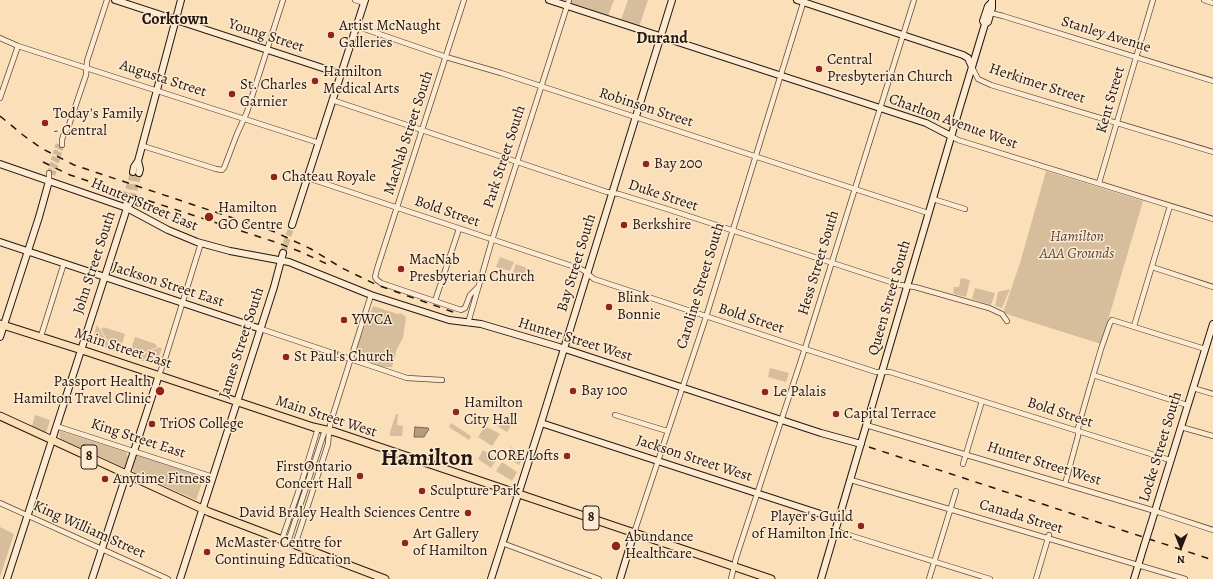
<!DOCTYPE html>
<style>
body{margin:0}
#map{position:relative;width:1213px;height:579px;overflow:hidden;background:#fbdfb8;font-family:Alegreya,serif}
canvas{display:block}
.north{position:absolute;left:1161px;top:527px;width:40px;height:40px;-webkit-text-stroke:3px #fcead1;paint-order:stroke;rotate:180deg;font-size:11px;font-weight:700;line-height:16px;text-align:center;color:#241611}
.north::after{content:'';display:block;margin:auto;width:14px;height:18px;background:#241611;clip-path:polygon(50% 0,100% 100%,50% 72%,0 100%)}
</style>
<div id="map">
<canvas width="1213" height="579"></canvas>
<div class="north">N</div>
</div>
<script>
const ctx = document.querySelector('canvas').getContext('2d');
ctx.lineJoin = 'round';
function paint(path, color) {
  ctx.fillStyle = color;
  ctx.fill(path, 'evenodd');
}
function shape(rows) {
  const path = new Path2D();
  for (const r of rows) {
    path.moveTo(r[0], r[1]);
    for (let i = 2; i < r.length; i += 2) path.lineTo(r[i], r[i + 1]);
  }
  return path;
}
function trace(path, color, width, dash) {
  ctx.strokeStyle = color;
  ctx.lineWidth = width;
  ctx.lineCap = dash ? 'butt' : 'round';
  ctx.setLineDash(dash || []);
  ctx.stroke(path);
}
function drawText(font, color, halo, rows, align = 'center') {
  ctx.font = font + ' Alegreya,serif';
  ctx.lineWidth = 3;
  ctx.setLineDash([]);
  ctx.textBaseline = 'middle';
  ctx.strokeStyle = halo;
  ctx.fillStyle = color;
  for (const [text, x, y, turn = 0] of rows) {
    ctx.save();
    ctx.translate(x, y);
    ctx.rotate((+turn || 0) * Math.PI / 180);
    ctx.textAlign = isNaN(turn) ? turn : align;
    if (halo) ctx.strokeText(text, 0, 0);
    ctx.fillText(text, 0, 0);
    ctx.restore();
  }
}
paint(shape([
 [572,0,614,0,608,16,574,6,571,4],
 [628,0,648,0,639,27,621,20],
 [1046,171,1143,201,1101,344,1003,313,1020,263],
 [500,257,514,262,510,271,496,267],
 [516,264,532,270,529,281,512,275],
 [961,278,970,280,966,297,954,294,953,292,954,287,959,287],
 [975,288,995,293,991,305,972,299],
 [1010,289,1002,308,995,306,998,292],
 [373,306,398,314,401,313,406,317,403,338,397,349,392,367,383,367,358,357,359,355,357,355,359,350,357,348,358,340,361,336],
 [97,325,113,351,94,343,93,338],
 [103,327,125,334,119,353,115,352,100,328,103,329],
 [135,337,156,344,156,346,158,347,132,357,129,356],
 [160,347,162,349,156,365,134,358],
 [770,368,789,373,786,382,768,377],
 [396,414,398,414,397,425,403,426,402,436,390,436,390,432],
 [499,414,513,423,507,432,493,423],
 [35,415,50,420,46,433,32,426],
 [451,423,471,436,469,440,449,427],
 [487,427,500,434,492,446,478,437,484,428,486,429],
 [60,431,126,452,128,457,125,468,61,439,59,435],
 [511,447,524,456,519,465,505,456],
 [483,450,497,459,491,468,478,459],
 [137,455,204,477,196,500,134,472,132,468,135,457],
 [502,462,517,472,512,481,496,471],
 [0,527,14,534,0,577]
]), '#d6bd9c');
const water = shape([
 [415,427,428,428,429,429,424,437,414,437,415,427]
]);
paint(water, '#b29b7f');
trace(water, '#796653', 1);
trace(shape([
 [49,173,58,144],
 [53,175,62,145]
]), '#d0b797', 4.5, [4.5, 2]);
trace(shape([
 [126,198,133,172],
 [132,199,139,173],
 [283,253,292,225]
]), '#d0b797', 6, [6, 3]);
const street = shape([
 [355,0,364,3],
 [464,0,377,269,375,277,377,280,381,283,461,310,465,308,470,295,479,286],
 [1204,0,1213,3],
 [991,13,1003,16,1213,81],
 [356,26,446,57,501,73,928,213],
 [0,38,18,46,319,143],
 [972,67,978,79,991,85,1213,152],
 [0,98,18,46],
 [332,100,607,192,619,194,667,209,900,285,915,287,989,308,1002,314,1007,321],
 [951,136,958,140,1213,219],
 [62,145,62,140,64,133,69,125,86,75,87,61,107,0],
 [143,146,216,169,222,170,224,168,237,134,247,112,283,0],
 [49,173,49,181],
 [308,178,578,268,583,270,594,279,805,349,876,372,890,372,1170,460],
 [1099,183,1153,0],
 [933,199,965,209],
 [1152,267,1213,287],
 [435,301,459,229],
 [468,323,492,240,569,0],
 [1134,326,1170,206],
 [261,329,407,378,442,380],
 [41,336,64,263],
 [159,375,165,359,201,243],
 [1093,375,1187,405],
 [1193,388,1213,394],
 [615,415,667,431],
 [866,425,1155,511,1213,530],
 [56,426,213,477],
 [1181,427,1213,436],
 [963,464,982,401],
 [851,480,1185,579],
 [1065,484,1078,436,1078,428,1088,393,1101,349,1110,323,1112,320,1205,349],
 [0,503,168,579],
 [836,531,990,579],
 [634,533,706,317,804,0],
 [282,539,302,481,318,428],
 [288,542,325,430],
 [502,543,599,579],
 [295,545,328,444,329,431,331,421,371,295],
 [731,579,736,558,806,345,914,0],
 [929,579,956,491],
 [1036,579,1049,535]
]);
const secondary = shape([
 [115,0,341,74],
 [549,0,926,123,951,136],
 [797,0,963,55,968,58,972,67],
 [985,24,983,21,988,6,991,3],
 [138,161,140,169,139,173],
 [0,164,127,208,168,230,197,242,230,251,289,262,371,295,449,320,481,324,559,347,821,433,861,444],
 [133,172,134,167,138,161,181,0],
 [126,198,127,208],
 [292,225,365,0],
 [0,242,261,329],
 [0,337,39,217,49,181],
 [541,423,839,520],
 [1150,527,1213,324],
 [7,579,127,208,132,199],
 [92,579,159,375],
 [180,579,274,287,283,253],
 [491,579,541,423,672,0],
 [620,579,634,533],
 [821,579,959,110,985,24,988,22,992,8,992,0],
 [1134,579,1144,546]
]);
const primary = shape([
 [0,324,88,352,313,427,335,432,771,579],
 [0,416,209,512,385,579]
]);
trace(street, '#5a483b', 6);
trace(secondary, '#241611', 8);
trace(primary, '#241611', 9);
trace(street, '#fcead1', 4.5);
trace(secondary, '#fcead1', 6);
trace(primary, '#fbdfb8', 7);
trace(shape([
 [0,116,23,135,41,148,74,165,275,232,311,249,342,268,377,285,453,312],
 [43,162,70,175,278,243,301,252,327,264],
 [869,447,1213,560]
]), '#241611', 1.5, [7, 7]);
const secondaryBridge = shape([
 [1144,546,1150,527]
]);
trace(secondaryBridge, '#241611', 8, []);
trace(secondaryBridge, '#fcead1', 6);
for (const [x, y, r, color] of [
 [331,35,4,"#8f2418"],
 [819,69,4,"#8f2418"],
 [315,81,4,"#8f2418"],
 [232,94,4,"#8f2418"],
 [45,123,4,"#8f2418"],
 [646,164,4,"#8f2418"],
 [274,177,4,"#8f2418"],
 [209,217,5,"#8f2418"],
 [624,225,4,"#8f2418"],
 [401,269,4,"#8f2418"],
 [609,307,4,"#8f2418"],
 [344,320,4,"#8f2418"],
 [286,357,4,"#8f2418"],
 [160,391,5,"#8f2418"],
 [573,391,4,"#8f2418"],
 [765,392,4,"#8f2418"],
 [456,412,4,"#8f2418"],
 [836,414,4,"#8f2418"],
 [152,424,4,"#8f2418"],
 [567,456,4,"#8f2418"],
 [360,476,4,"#8f2418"],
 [105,479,4,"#8f2418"],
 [422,491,4,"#8f2418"],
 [468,513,4,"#8f2418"],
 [861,526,4,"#8f2418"],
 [405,543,4,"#8f2418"],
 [616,546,5,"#8f2418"],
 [207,552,4,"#8f2418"]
]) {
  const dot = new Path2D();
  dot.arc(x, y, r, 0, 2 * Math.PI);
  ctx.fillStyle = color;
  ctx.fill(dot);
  trace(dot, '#fcead1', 1.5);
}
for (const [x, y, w] of [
 [89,457,16],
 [591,518,16]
]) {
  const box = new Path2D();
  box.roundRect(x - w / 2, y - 12, w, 24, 3);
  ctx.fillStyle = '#fcead1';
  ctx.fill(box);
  trace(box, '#241611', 1);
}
drawText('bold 14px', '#241611', null, [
 ["8",89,457],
 ["8",591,518]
]);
drawText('15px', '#241611', '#fcead1', [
 ["Artist McNaught",339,26],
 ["Galleries",339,43],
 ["Central",827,60],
 ["Presbyterian Church",827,77],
 ["Hamilton",323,72],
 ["Medical Arts",323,89],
 ["St. Charles",240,85],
 ["Garnier",240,102],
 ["Today's Family",53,114],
 ["- Central",53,131],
 ["Bay 200",654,164],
 ["Chateau Royale",282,177],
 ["Hamilton",218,208],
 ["GO Centre",218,225],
 ["Berkshire",632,225],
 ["MacNab",409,260],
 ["Presbyterian Church",409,277],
 ["Blink",617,298],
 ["Bonnie",617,315],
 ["YWCA",352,320],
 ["St Paul's Church",294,357],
 ["Passport Health",151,382,"right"],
 ["Hamilton Travel Clinic",151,399,"right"],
 ["Bay 100",581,391],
 ["Le Palais",773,392],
 ["Hamilton",464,403],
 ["City Hall",464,420],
 ["Capital Terrace",844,414],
 ["TriOS College",160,424],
 ["CORE Lofts",559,456,"right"],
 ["FirstOntario",352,467,"right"],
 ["Concert Hall",352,484,"right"],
 ["Anytime Fitness",113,479],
 ["Sculpture Park",430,491],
 ["David Braley Health Sciences Centre",460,513,"right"],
 ["Player's Guild",853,517,"right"],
 ["of Hamilton Inc.",853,534,"right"],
 ["Art Gallery",413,534],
 ["of Hamilton",413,551],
 ["Abundance",625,537],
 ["Healthcare",625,554],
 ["McMaster Centre for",215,543],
 ["Continuing Education",215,560]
], 'left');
drawText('15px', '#241611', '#fcead1', [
 ["Stanley Avenue",1106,35,17],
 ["Young Street",266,36,18],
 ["Augusta Street",163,79,18],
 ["Herkimer Street",1037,84,18],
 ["Kent Street",1111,100,-74],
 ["Robinson Street",646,108,18],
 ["Charlton Avenue West",953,122,20],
 ["MacNab Street South",409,133,-72],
 ["Park Street South",505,157,-72],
 ["Duke Street",663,196,18],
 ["Hunter Street East",144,205,23],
 ["Bold Street",447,212,19],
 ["John Street South",95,263,-72],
 ["Bay Street South",577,263,-73],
 ["Hess Street South",819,263,-73],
 ["Jackson Street East",168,285,18],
 ["Caroline Street South",701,286,-73],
 ["Queen Street South",890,298,-74],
 ["Bold Street",751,319,18],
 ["Hunter Street West",575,340,17],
 ["James Street South",242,343,-72],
 ["Main Street East",123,349,18],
 ["Bold Street",1060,413,18],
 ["Main Street West",326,417,18],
 ["King Street East",138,439,18],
 ["Locke Street South",1161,447,-73],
 ["Jackson Street West",694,459,18],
 ["Hunter Street West",1044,464,17],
 ["Canada Street",1021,517,17],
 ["King William Street",89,530,24]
]);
drawText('italic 15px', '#59483b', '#fcead1', [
 ["Hamilton",1077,237],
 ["AAA Grounds",1077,254]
]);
drawText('bold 16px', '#241611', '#fcead1', [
 ["Corktown",175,20],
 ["Durand",662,39]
]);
drawText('bold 23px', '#241611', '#fcead1', [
 ["Hamilton",427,459]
]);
</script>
